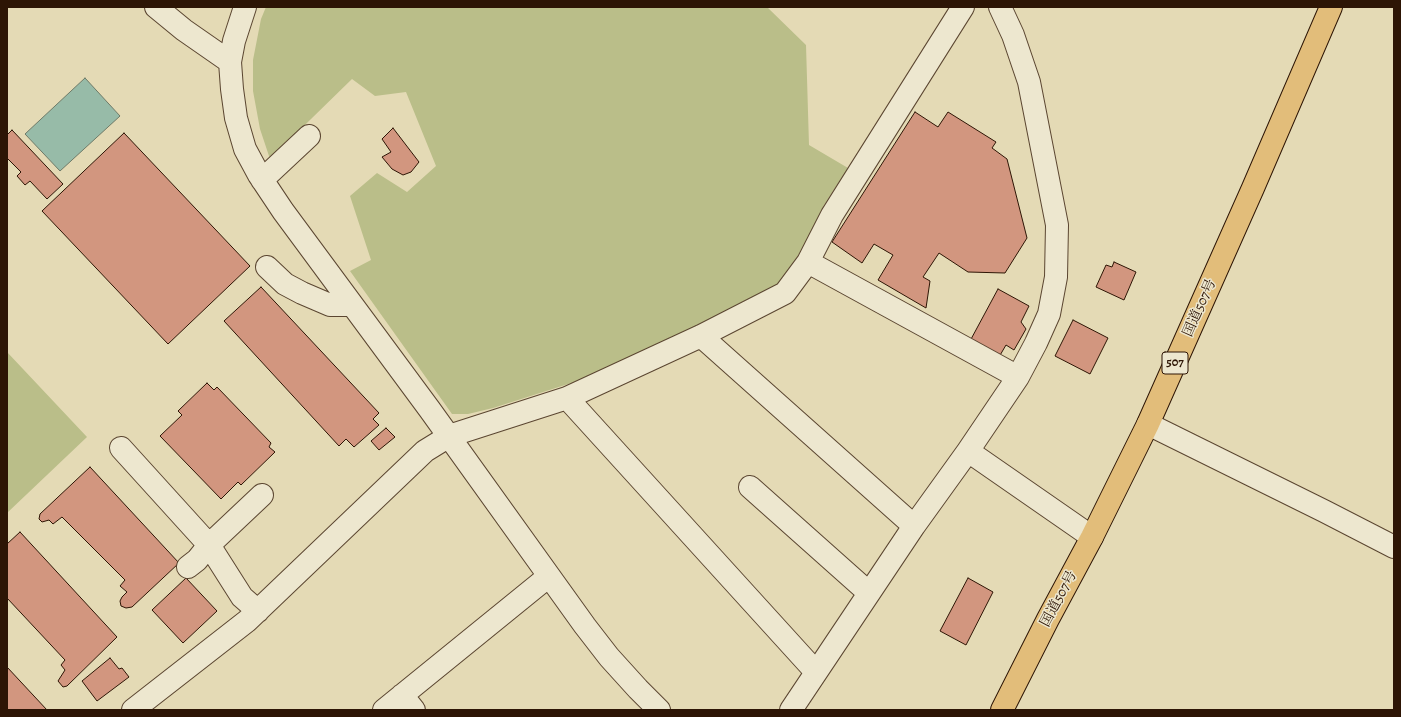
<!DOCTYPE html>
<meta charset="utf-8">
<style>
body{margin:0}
#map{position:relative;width:1401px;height:717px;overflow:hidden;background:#e4dab5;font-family:Alegreya,serif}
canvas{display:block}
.frame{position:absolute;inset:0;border:8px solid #2d1505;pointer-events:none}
</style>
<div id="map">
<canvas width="1401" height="717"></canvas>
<div class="frame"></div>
</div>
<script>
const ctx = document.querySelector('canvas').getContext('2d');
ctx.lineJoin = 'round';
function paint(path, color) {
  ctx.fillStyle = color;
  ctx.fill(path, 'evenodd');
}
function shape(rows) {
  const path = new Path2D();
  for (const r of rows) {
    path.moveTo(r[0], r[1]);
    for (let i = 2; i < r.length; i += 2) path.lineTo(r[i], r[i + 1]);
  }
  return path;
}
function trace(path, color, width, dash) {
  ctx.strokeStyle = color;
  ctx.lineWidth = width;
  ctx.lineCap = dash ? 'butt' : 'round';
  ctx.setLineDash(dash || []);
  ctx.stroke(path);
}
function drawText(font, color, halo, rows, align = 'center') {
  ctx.font = font + ' Alegreya,"Noto Serif JP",serif';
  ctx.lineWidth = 3;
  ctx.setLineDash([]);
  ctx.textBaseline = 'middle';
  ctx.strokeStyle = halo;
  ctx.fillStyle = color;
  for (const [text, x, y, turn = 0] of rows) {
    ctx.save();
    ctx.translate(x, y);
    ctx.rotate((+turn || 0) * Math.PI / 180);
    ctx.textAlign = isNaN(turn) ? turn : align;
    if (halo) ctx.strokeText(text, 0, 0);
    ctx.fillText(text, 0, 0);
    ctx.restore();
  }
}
paint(shape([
 [266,7,767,7,806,45,809,145,848,168,824,205,812,231,783,282,772,290,590,377,493,408,468,414,452,414,350,271,371,260,350,196,377,173,407,192,436,166,406,92,375,96,352,79,270,159,260,129,253,91,253,60,261,19],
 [7,352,87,437,7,513]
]), '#babe89');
const water = shape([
 [85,78,120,116,60,171,25,134,85,78]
]);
paint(water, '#97bba8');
trace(water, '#6d7967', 1);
const building = shape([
 [915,112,938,127,948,112,996,142,992,148,1007,159,1027,238,1005,273,968,272,939,253,923,277,930,281,926,308,878,280,893,255,874,244,862,263,832,242,915,112],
 [393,128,419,162,411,172,403,175,392,169,382,157,391,152,382,139,393,128],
 [12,130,63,184,47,199,30,181,25,185,17,176,21,172,7,158,7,135,12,130],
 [124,133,250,266,168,344,42,211,124,133],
 [1114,262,1136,272,1124,300,1096,287,1106,265,1112,267,1114,262],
 [261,287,379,413,373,419,379,425,354,447,346,439,339,446,224,321,261,287],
 [998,289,1029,306,1021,322,1026,329,1014,350,1006,345,999,357,970,341,998,289],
 [1073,320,1108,338,1090,374,1055,356,1073,320],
 [207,383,214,390,217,387,271,443,269,447,275,452,241,485,238,482,221,499,160,436,182,415,178,411,207,383],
 [386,428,395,437,379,450,371,441,386,428],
 [90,467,179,563,132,607,126,608,121,606,120,601,122,597,127,592,120,586,125,580,62,517,53,524,49,520,42,522,39,519,40,514,90,467],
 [20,532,117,637,67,686,63,687,58,681,65,670,61,665,65,660,7,598,7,544,20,532],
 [186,578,217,611,183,643,152,610,186,578],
 [968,578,993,592,966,645,940,631,968,578],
 [110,658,119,669,122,668,129,677,97,701,82,681,110,658],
 [7,667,47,710,7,710,7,667]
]);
paint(building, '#d2967f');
trace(building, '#2d1505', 1);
const minor = shape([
 [156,7,184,30,230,62],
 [245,7,234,41,230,62,232,89,236,118,245,149,259,175,283,211,430,410,585,626,609,657,638,689,659,710],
 [262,180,309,136],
 [808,262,1018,377],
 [267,267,285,284,302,293,330,305,352,305],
 [701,336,914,526],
 [567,398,816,672],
 [1148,424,1324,511,1394,547],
 [121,448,209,545,242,597,258,611],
 [968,451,1092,537],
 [750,487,869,593],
 [188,567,197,560,209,545,262,495],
 [402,695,414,710],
 [133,710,247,621,425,451,438,443,449,436,567,398,701,336,785,293,808,262,832,215,963,7],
 [384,710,549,576],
 [791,710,914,526,968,451,1018,377,1036,343,1049,314,1056,277,1057,225,1029,82,1013,35,1000,7]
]);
const highway = shape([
 [1002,710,1048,619,1092,537,1148,424,1253,188,1331,7]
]);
trace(minor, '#5b4631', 24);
trace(highway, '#2d1505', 24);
trace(minor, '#ede7cf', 22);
trace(highway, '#e2bd7a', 22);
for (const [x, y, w] of [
 [1175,363,26]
]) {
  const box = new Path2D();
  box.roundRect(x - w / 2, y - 11, w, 22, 3);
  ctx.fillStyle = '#ede7cf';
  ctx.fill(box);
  trace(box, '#2d1505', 1);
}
drawText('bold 13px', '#2d1505', null, [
 ["507",1175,363]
]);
drawText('14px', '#2d1505', '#ede7cf', [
 ["国道507号",1200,308,-66],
 ["国道507号",1059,599,-62]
]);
</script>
